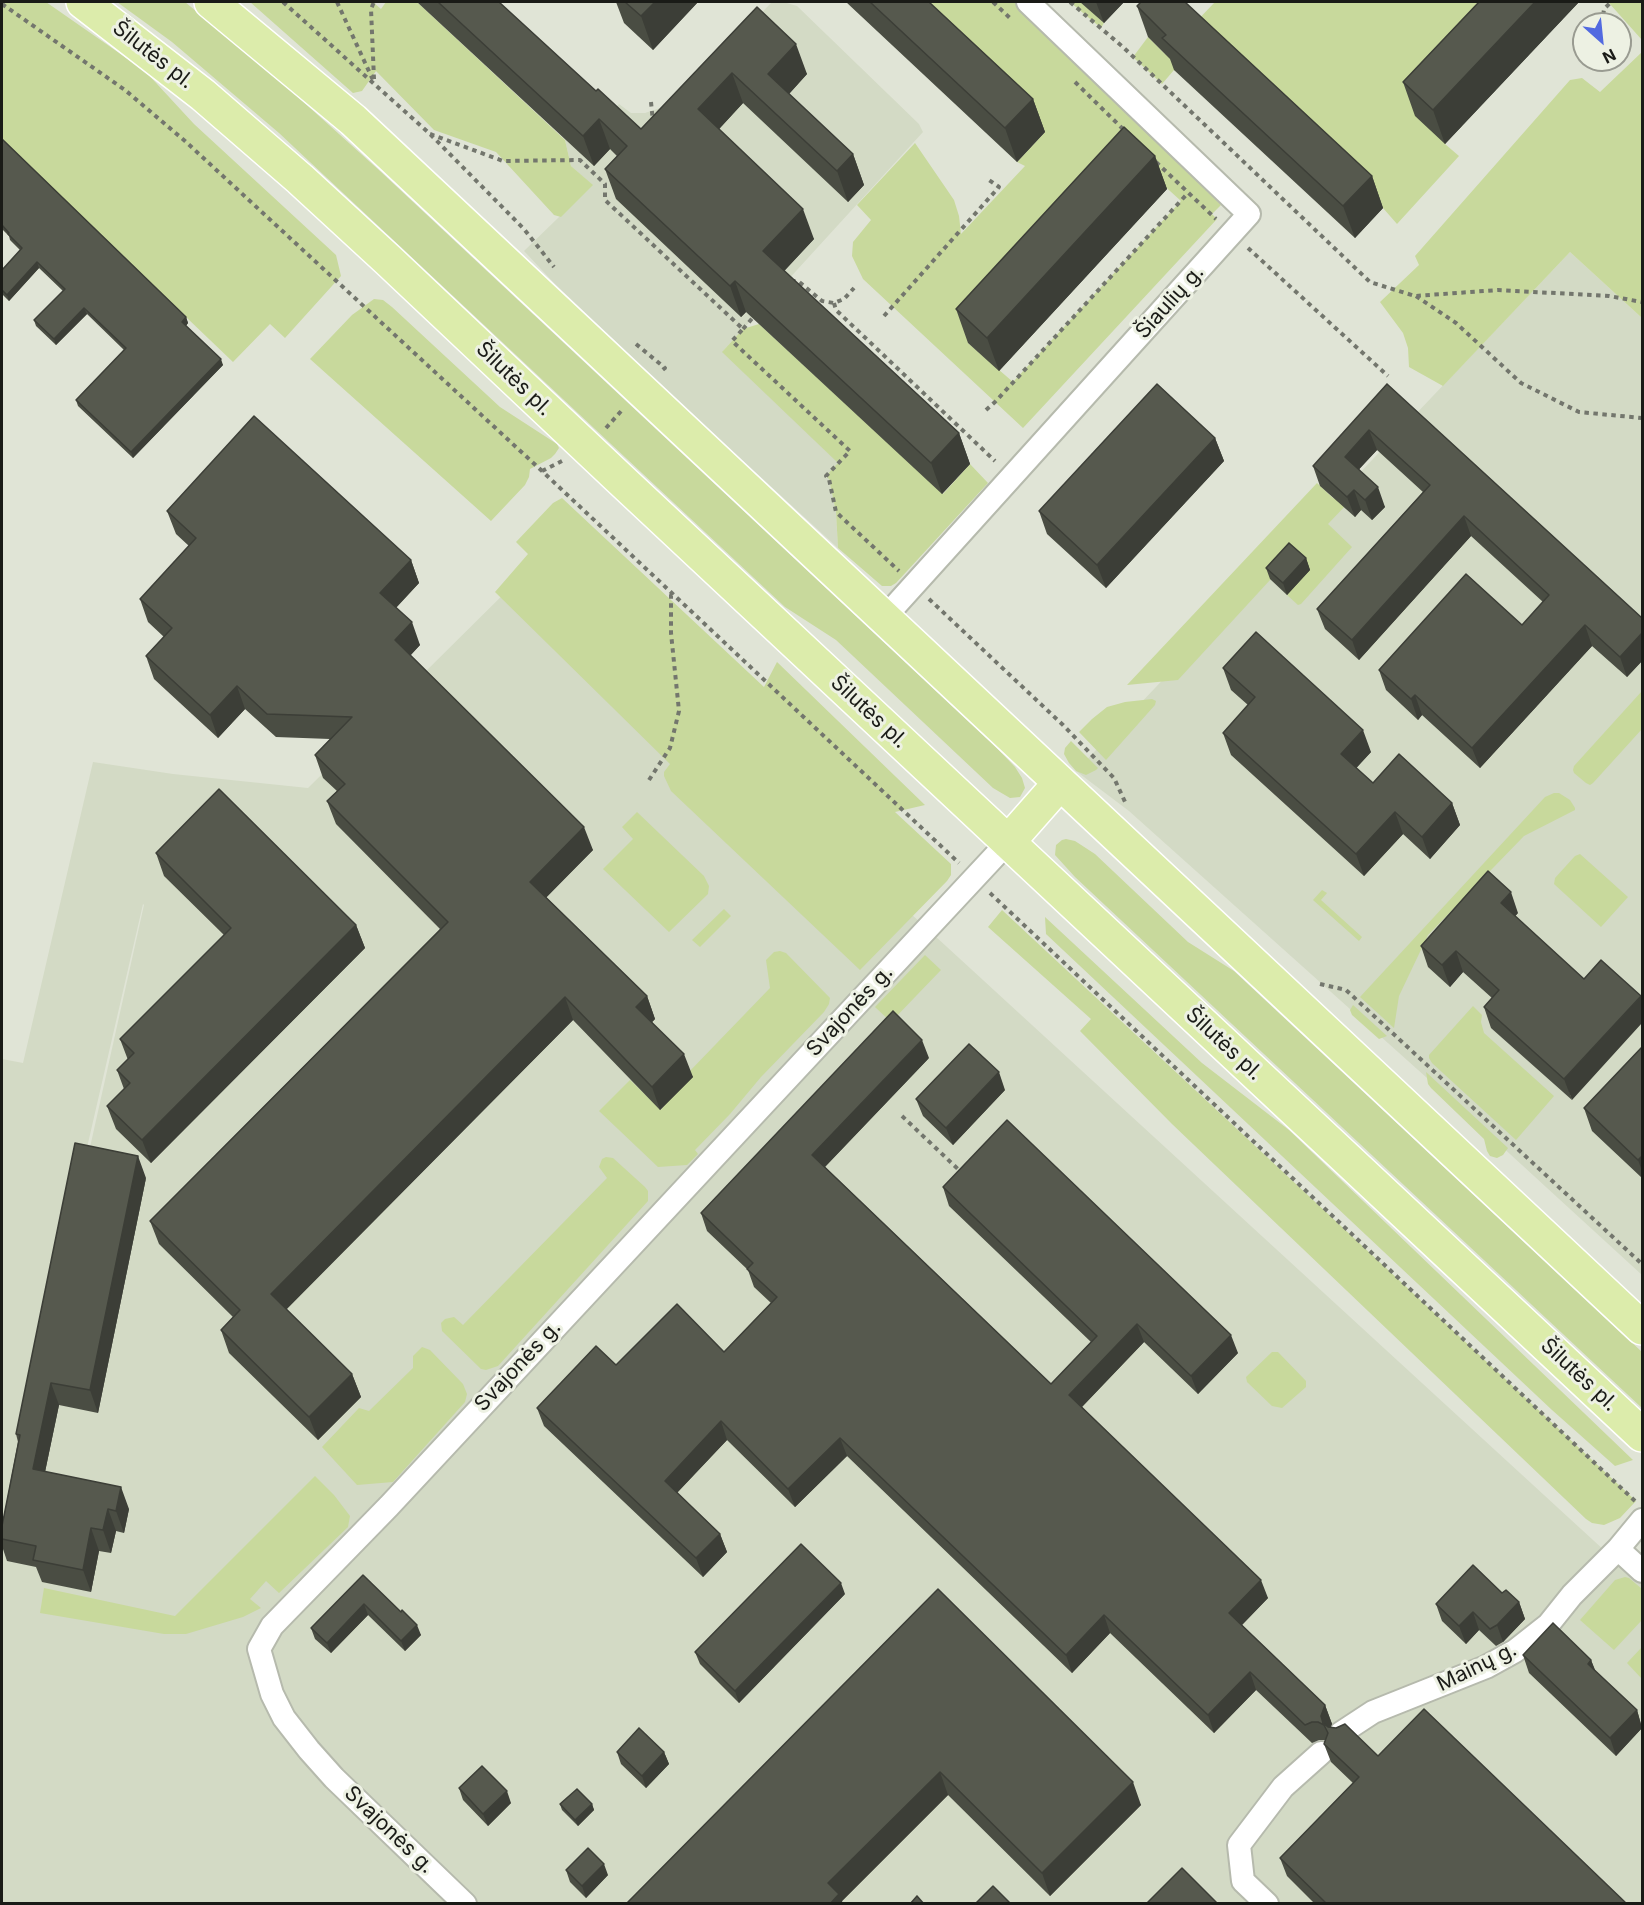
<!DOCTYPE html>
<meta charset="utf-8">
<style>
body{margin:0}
#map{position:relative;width:1644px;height:1905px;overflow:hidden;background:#e0e4d6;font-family:Inter,sans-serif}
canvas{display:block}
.frame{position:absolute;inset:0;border:3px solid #1a1b17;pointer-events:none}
.north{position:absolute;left:1572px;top:12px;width:60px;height:60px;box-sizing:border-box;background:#edf1e3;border:2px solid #999b91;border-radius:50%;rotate:153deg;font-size:16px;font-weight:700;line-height:24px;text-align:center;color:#1a1b17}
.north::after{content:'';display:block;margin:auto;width:21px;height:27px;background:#526ae0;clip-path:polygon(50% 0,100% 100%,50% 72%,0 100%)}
</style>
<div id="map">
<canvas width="1644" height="1905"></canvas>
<div class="frame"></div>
<div class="north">N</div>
</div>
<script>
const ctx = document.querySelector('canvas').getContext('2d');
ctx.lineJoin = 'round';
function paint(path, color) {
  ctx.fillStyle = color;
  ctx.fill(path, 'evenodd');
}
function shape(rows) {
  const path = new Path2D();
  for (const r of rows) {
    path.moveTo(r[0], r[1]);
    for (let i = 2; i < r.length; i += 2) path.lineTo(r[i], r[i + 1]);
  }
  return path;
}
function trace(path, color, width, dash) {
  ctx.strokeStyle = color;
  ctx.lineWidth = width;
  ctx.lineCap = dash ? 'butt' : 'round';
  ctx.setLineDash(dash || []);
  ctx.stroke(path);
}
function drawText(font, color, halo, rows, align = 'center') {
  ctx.font = font + ' Inter,sans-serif';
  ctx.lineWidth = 6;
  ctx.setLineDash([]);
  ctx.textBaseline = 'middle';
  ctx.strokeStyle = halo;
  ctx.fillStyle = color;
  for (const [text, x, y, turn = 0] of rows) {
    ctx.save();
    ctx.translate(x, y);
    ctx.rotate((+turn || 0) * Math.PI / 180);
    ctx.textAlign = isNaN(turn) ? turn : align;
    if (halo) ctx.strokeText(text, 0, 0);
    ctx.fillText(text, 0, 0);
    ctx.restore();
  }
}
paint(shape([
 [772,2,783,2,797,6,919,124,923,132,723,351,839,463,829,479,836,512,838,548,684,407,555,284,524,251,592,185,571,166,565,140,605,120,619,104,631,113,645,113,663,107,679,98],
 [1570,252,1642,318,1642,1275,1427,1078,1129,811,1076,771],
 [532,566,1642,1585,1642,1903,2,1903,2,1059,23,1063,93,762,173,774,308,788],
 [143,904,144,905,64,1264,83,1165]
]), '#d3dac5');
paint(shape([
 [2,2,46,2,145,71,194,124,336,255,341,276,285,338,270,324,233,362,2,141],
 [117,2,185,2,278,79,380,171,994,745,1015,767,1022,778,1025,788,1020,797,1010,798,993,788,836,640,785,607,279,133,172,42],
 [250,2,373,2,381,9,386,2,417,2,565,140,571,166,593,185,561,217,554,215,496,152,434,130,376,71,362,91,353,93],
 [905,2,1015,2,1221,205,1212,214,1217,219,1023,428,863,279,852,256,853,242,871,220,857,205,915,143,954,200,959,216,961,234,1025,166,1017,162,1045,132],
 [1137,161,1181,201,1013,382,968,343],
 [1070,2,1081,2,1104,23,1101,28],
 [1215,2,1523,2,1445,144,1459,156,1397,224,1383,208,1174,70,1162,84,1133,57,1148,37,1165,54],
 [1608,2,1642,2,1642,40,1609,3],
 [1642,52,1642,318,1570,252,1443,386,1409,367,1408,348,1403,333,1380,302,1419,265,1415,256,1570,80,1582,78,1600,92],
 [374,299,383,300,392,307,500,407,557,444,559,448,555,454,551,458,530,469,529,477,525,485,491,521,310,359,352,315],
 [759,324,943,494,970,464,988,483,896,583,891,586,882,586,838,548,836,512,829,479,826,476,838,463,722,352,743,329],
 [1317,483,1333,498,1347,504,1328,524,1352,547,1301,604,1298,605,1287,595,1293,555,1178,680,1127,685],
 [562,498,764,687,777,662,925,805,895,812,951,864,951,875,947,881,860,970,671,791,664,776,664,772,670,764,495,592,528,554,516,542,553,503],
 [1642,691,1642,729,1593,783,1590,785,1586,783,1574,773,1573,770,1574,766],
 [1152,699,1156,701,1155,705,1106,760,1079,732,1092,719,1107,707,1125,702],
 [1071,741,1098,768,1096,770,1086,775,1076,771,1069,763,1064,754,1065,748],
 [1554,793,1559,793,1570,800,1575,808,1575,810,1524,836,1428,935,1399,996,1394,1028,1360,997,1545,797],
 [637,812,704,876,709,886,708,894,669,932,603,869,633,839,622,827],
 [1066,839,1075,841,1095,854,1188,942,1234,971,1642,1352,1642,1408,1075,877,1055,855,1056,845,1062,840],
 [1580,854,1628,897,1601,927,1554,884,1555,878,1575,856],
 [1322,890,1327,893,1321,900,1362,937,1359,941,1313,900],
 [724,909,731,916,700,947,692,940],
 [1002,910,1636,1501,1620,1518,1604,1525,1592,1523,1586,1519,1172,1124,1080,1031,1091,1019,988,927],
 [1045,917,1202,1063,1289,1130,1633,1460,1615,1466,1552,1410,1046,934],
 [780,951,786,953,830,998,829,1004,824,1012,761,1077,730,1114,695,1150,698,1154,687,1165,658,1167,599,1111,630,1080,661,1110,688,1073,770,988,766,960,774,952],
 [925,955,941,970,891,1022,875,1007],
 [1353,1005,1387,1036,1379,1039,1352,1015,1350,1010],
 [1473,1006,1482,1015,1481,1022,1484,1033,1554,1096,1516,1140,1432,1063,1429,1058,1429,1055],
 [1426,1072,1508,1148,1503,1155,1497,1158,1490,1156,1487,1151,1484,1139,1431,1088,1428,1084],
 [606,1157,613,1158,645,1187,648,1191,648,1201,498,1366,486,1370,481,1369,442,1331,441,1323,445,1319,454,1317,463,1325,607,1178,599,1167,602,1159],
 [422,1347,430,1350,463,1384,467,1394,465,1402,393,1482,357,1485,322,1447,359,1408,369,1411,413,1368,413,1356],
 [1272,1352,1278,1352,1306,1381,1306,1387,1282,1408,1272,1406,1247,1382,1246,1377],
 [315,1476,334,1495,350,1516,348,1527,279,1593,266,1581,250,1599,261,1608,243,1617,186,1634,164,1634,40,1613,44,1588,175,1616],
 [1625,1577,1629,1578,1642,1589,1642,1620,1614,1650,1580,1620,1615,1580],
 [1642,1647,1642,1679,1627,1663]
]), '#c8d99c');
const street = shape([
 [885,617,1249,214,1028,2],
 [1618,1549,1642,1571],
 [1341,1733,1373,1712,1486,1667,1515,1651,1548,1625,1572,1595,1618,1549,1642,1520],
 [465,1904,334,1778,309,1750,284,1718,272,1694,259,1649,272,1626,389,1506,1008,842],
 [1267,1904,1243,1881,1239,1845,1283,1787,1321,1753]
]);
const primary = shape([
 [83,2,203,95,300,179,388,260,620,479,1642,1435],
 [211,2,353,120,1642,1328],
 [1008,842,1060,783]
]);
trace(street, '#b6baad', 26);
trace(primary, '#fff', 36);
trace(shape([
 [283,2,430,134,524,229,554,267],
 [337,2,373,80],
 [993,2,1010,18],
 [1070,2,1123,47,1370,282,1415,296,1498,290,1609,296,1642,302],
 [2,4,125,90,185,141,542,471,959,863],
 [1602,24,1604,9,1611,2],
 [374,79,371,9,374,2],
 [1075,82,1125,131],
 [651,102,653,122],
 [430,134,503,161,580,160,605,184,605,200,743,329,732,341,850,451,826,476,829,479,836,512,899,571],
 [1156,162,1216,219],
 [1248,248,1388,376],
 [791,281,798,281,822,301,834,303,844,299,854,288],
 [1416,296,1456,323,1521,383,1579,412,1642,418],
 [834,303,836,310,995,461],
 [884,316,999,187,989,180],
 [743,329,756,314],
 [636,344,665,368,660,372],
 [986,410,995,402,1188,193],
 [606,428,623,409],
 [542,471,562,461],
 [929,599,1063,725,1114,778,1126,804],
 [649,780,670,748,679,711,671,633,671,594],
 [990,893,1635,1501],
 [1320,984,1346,990,1642,1264],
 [902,1116,960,1171]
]), '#73766d', 4, [4.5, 4.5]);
trace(street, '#fff', 22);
trace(primary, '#dcecab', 33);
paint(shape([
 [417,2,499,2,596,91,641,129,757,7,807,74,789,94,853,154,864,185,848,202,743,103,719,129,814,239,784,271,959,433,970,464,942,494,746,312,741,317,616,199,605,169,617,156,610,149,594,166],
 [616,2,698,2,653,50,624,23],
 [846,2,929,2,1033,99,1045,132,1017,162],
 [1080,2,1124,2,1104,23],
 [1479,2,1579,2,1445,144,1415,116,1403,82],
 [1137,6,1372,176,1383,208,1355,238,1174,70,1170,59,1148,37],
 [2,139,186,317,188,323,186,326,223,365,133,458,78,406,76,400,124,350,87,314,56,345,36,326,34,320,63,291,39,268,9,301,2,294,2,270,20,250,10,240,9,236,2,229],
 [1155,156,1167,189,999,371,968,343,956,309],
 [1387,384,1642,618,1642,661,1627,677,1592,646,1480,768,1422,715,1418,720,1386,690,1379,670,1522,625,1543,602,1471,536,1359,660,1325,629,1317,609,1423,492,1377,450,1359,469,1385,507,1372,520,1361,510,1355,517,1320,486,1313,466],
 [1215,438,1224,461,1106,588,1047,534,1039,511],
 [167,511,411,560,419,583,396,608,420,645,410,656,593,850,546,897,647,996,655,1019,652,1022,693,1077,660,1110,573,1020,286,1309,352,1374,361,1397,318,1440,229,1353,221,1330,233,1317,159,1244,150,1221,440,929,336,824,327,801,337,791,323,778,315,755,330,739,276,737,245,709,218,738,154,679,146,656,164,637,148,622,140,599,189,546,176,534],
 [1306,558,1310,570,1287,595,1270,579,1266,568],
 [1223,668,1371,752,1356,768,1373,783,1452,803,1460,825,1430,859,1403,834,1364,876,1231,755,1223,733,1248,705,1231,690],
 [156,853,356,925,365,948,151,1163,116,1129,107,1106,124,1089,117,1070,128,1060,120,1039,224,935,164,876],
 [1518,913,1515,916,1572,1100,1491,1028,1484,1007,1492,998,1463,972,1450,987,1428,967,1421,946],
 [1642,1047,1642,1178,1592,1131,1584,1108],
 [929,1058,825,1167,1051,1384,1091,1342,949,1206,943,1187,1238,1353,1198,1394,1144,1342,1082,1407,1268,1598,1242,1625,1325,1705,1332,1724,1330,1727,1627,1904,1315,1904,1287,1876,1280,1858,1353,1783,1331,1762,1324,1744,1325,1740,1319,1740,1312,1743,1256,1690,1214,1733,1110,1633,1072,1673,847,1456,795,1507,727,1440,677,1493,720,1534,727,1552,703,1577,544,1426,537,1408,616,1365,724,1352,771,1303,754,1287,748,1270,707,1231,701,1213],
 [1005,1090,953,1145,923,1116,916,1099],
 [146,1178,98,1413,59,1405,45,1472,129,1509,124,1533,116,1531,111,1553,99,1551,91,1592,42,1582,36,1567,7,1561,2,1546,2,1526,18,1442,16,1434],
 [363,1575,401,1612,421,1635,405,1651,368,1615,331,1653,315,1639,311,1628],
 [938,1589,1141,1805,1050,1896,948,1795,842,1901,626,1904],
 [1502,1593,1519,1602,1525,1619,1503,1642,1496,1646,1479,1630,1466,1644,1442,1621,1436,1604],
 [845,1594,739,1703,700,1664,695,1652],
 [1523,1655,1591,1660,1595,1671,1637,1710,1642,1728,1616,1756,1529,1673],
 [617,1752,664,1752,669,1764,646,1788,621,1764],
 [459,1788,511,1803,488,1826,463,1800],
 [560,1804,592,1804,594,1810,578,1826,562,1810],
 [566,1870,608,1875,586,1898,570,1882]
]), '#4a4d43');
paint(shape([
 [655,2,698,2,653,50,641,16],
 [1096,2,1124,2,1104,23],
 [1535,2,1579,2,1445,144,1433,110],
 [796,44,807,74,779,105,768,74],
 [732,73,743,103,709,140,698,109],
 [1033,99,1045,132,1017,162,1005,128],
 [599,119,610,149,594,166,583,136],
 [853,154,864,185,848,202,837,171],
 [1155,156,1167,189,999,371,987,338],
 [1372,176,1383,208,1355,238,1343,206],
 [803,209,814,239,774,282,763,251],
 [37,262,39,268,9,301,7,295],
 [735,281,746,312,741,317,730,286],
 [84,308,87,314,56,345,54,339],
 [186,317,188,323,184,328,182,322],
 [221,359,223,365,133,458,131,452],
 [1369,430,1377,450,1352,477,1345,457],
 [959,433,970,464,942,494,931,463],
 [1215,438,1224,461,1106,588,1097,565],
 [1378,487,1385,507,1372,520,1365,500],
 [1354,490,1361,510,1355,517,1347,497],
 [1464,516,1471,536,1359,660,1352,640],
 [1306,558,1310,570,1287,595,1283,583],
 [411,560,419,583,388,616,380,593],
 [412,622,420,645,403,663,395,640],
 [1585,625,1592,646,1480,768,1472,748],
 [1642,633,1642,661,1627,677,1620,657],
 [237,686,245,709,218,738,210,715],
 [1415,695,1422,715,1418,720,1411,699],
 [1363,730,1371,752,1349,776,1341,754],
 [1452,803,1460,825,1430,859,1422,837],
 [1395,812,1403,834,1364,876,1356,854],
 [584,827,593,850,539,905,530,882],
 [1511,892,1518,913,1508,924,1501,903],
 [356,925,365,948,151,1163,142,1140],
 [1456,951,1463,972,1450,987,1442,965],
 [647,996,655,1019,644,1030,636,1007],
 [1641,996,1642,1001,1642,1023,1572,1100,1564,1079],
 [565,997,573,1020,279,1317,271,1294],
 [922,1040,929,1058,819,1173,812,1155],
 [684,1054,693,1077,660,1110,652,1087],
 [999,1072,1005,1090,953,1145,946,1128],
 [138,1156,146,1178,98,1413,90,1390],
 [1642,1156,1642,1171,1638,1160],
 [1137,1324,1144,1342,1076,1413,1069,1395],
 [1231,1335,1238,1353,1198,1394,1191,1376],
 [352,1374,361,1397,318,1440,309,1417],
 [51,1383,59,1405,41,1491,33,1469],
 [721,1421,727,1440,671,1499,665,1481],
 [840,1438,847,1456,795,1507,788,1489],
 [121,1487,129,1509,124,1533,116,1511],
 [108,1509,116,1531,111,1553,103,1530],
 [91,1528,99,1551,91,1592,83,1570],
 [720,1534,727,1552,703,1577,696,1558],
 [1261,1580,1268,1598,1236,1631,1229,1613],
 [841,1583,845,1594,739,1703,735,1691],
 [1519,1602,1525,1619,1503,1642,1497,1625],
 [364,1604,368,1615,331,1653,327,1643],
 [1473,1612,1479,1630,1466,1644,1459,1626],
 [1104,1615,1110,1633,1072,1673,1066,1655],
 [417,1625,421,1635,405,1651,401,1641],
 [1591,1660,1598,1677,1588,1664],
 [1250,1672,1256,1690,1214,1733,1208,1715],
 [1325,1705,1332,1724,1328,1734,1321,1716],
 [1637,1710,1642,1728,1616,1756,1610,1738],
 [664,1752,669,1764,646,1788,642,1776],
 [940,1772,948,1795,842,1901,843,1904,830,1904,828,1883],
 [1133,1782,1141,1805,1050,1896,1042,1873],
 [507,1791,511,1803,488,1826,483,1814],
 [592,1804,594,1810,578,1826,575,1820],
 [604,1864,608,1875,586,1898,582,1886]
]), '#3c3e37');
const building = shape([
 [438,2,499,2,596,91,598,89,641,129,757,7,796,44,768,74,853,154,837,171,732,73,698,109,803,209,763,251,959,433,931,463,735,281,730,286,605,169,627,146,599,119,583,136,438,2],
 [625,2,655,2,641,16,625,2],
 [870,2,929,2,1033,99,1005,128,870,2],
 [1141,2,1185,2,1372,176,1343,206,1162,38,1166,35,1137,6,1141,2],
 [1479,2,1535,2,1433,110,1403,82,1479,2],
 [1124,127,1155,156,987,338,956,309,1124,127],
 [2,139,186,317,182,322,221,359,131,452,76,400,126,348,84,308,54,339,34,320,65,289,37,262,7,295,2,290,2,270,22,248,8,234,9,233,2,225,2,139],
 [1157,384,1215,438,1097,565,1039,511,1157,384],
 [1387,384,1642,618,1642,633,1620,657,1585,625,1472,748,1415,695,1411,699,1379,670,1466,574,1522,625,1549,595,1464,516,1352,640,1317,609,1430,485,1369,430,1345,457,1378,487,1365,500,1354,490,1347,497,1313,466,1387,384],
 [254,416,411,560,380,593,412,622,395,640,584,827,530,882,647,996,636,1007,684,1054,652,1087,565,997,271,1294,352,1374,309,1417,221,1330,240,1310,150,1221,448,922,327,801,345,784,315,755,352,717,267,714,237,686,210,715,146,656,172,628,140,599,196,538,167,511,254,416],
 [1289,543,1306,558,1283,583,1266,568,1289,543],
 [1256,632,1363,730,1341,754,1373,783,1399,754,1452,803,1422,837,1395,812,1356,854,1223,733,1255,697,1223,668,1256,632],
 [219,789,356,925,142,1140,107,1106,130,1083,117,1070,134,1053,120,1039,231,928,156,853,219,789],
 [1488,871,1511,892,1501,903,1584,979,1601,960,1641,996,1564,1079,1484,1007,1499,990,1456,951,1442,965,1421,946,1488,871],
 [893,1011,922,1040,812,1155,1051,1384,1097,1336,943,1187,1007,1120,1231,1335,1191,1376,1137,1324,1069,1395,1261,1580,1229,1613,1325,1705,1321,1716,1323,1723,1328,1727,1336,1728,1345,1724,1378,1756,1424,1709,1627,1904,1327,1904,1280,1858,1359,1777,1324,1744,1328,1733,1324,1725,1318,1722,1312,1722,1305,1725,1250,1672,1208,1715,1104,1615,1066,1655,840,1438,788,1489,721,1421,665,1481,720,1534,696,1558,537,1408,596,1346,616,1365,677,1304,724,1352,777,1297,747,1269,753,1263,701,1213,893,1011],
 [969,1044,999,1072,946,1128,916,1099,969,1044],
 [1642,1047,1642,1156,1638,1160,1584,1108,1642,1047],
 [75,1143,138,1156,90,1390,51,1383,33,1469,121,1487,116,1511,108,1509,103,1530,91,1528,83,1570,33,1560,36,1546,2,1539,2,1526,20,1435,16,1434,75,1143],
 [801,1544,841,1583,735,1691,695,1652,801,1544],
 [1473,1565,1502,1593,1506,1590,1519,1602,1497,1625,1490,1629,1473,1612,1459,1626,1436,1604,1473,1565],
 [363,1575,401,1612,402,1610,417,1625,401,1641,364,1604,327,1643,311,1628,363,1575],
 [938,1589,1133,1782,1042,1873,940,1772,828,1883,839,1894,830,1904,626,1904,938,1589],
 [1553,1623,1591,1660,1588,1664,1637,1710,1610,1738,1523,1655,1553,1623],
 [639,1728,664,1752,642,1776,617,1752,639,1728],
 [482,1766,507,1791,483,1814,459,1788,482,1766],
 [577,1789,592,1804,575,1820,560,1804,577,1789],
 [588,1848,604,1864,582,1886,566,1870,588,1848],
 [1182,1868,1218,1904,1146,1904,1182,1868],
 [993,1886,1011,1904,975,1904,993,1886],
 [917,1896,924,1904,910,1904,917,1896]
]);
paint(building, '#56594e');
trace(building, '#3c3e37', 1.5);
drawText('21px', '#1a1b17', '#edf1e3', [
 ["Šilutės pl.",153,55,38],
 ["Šiaulių g.",1170,302,-48],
 ["Šilutės pl.",514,379,44],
 ["Šilutės pl.",869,712,43],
 ["Svajonės g.",850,1011,-47],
 ["Šilutės pl.",1224,1044,43],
 ["Svajonės g.",518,1366,-47],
 ["Šilutės pl.",1579,1375,43],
 ["Mainų g.",1477,1667,-26],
 ["Svajonės g.",389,1830,44]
]);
</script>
